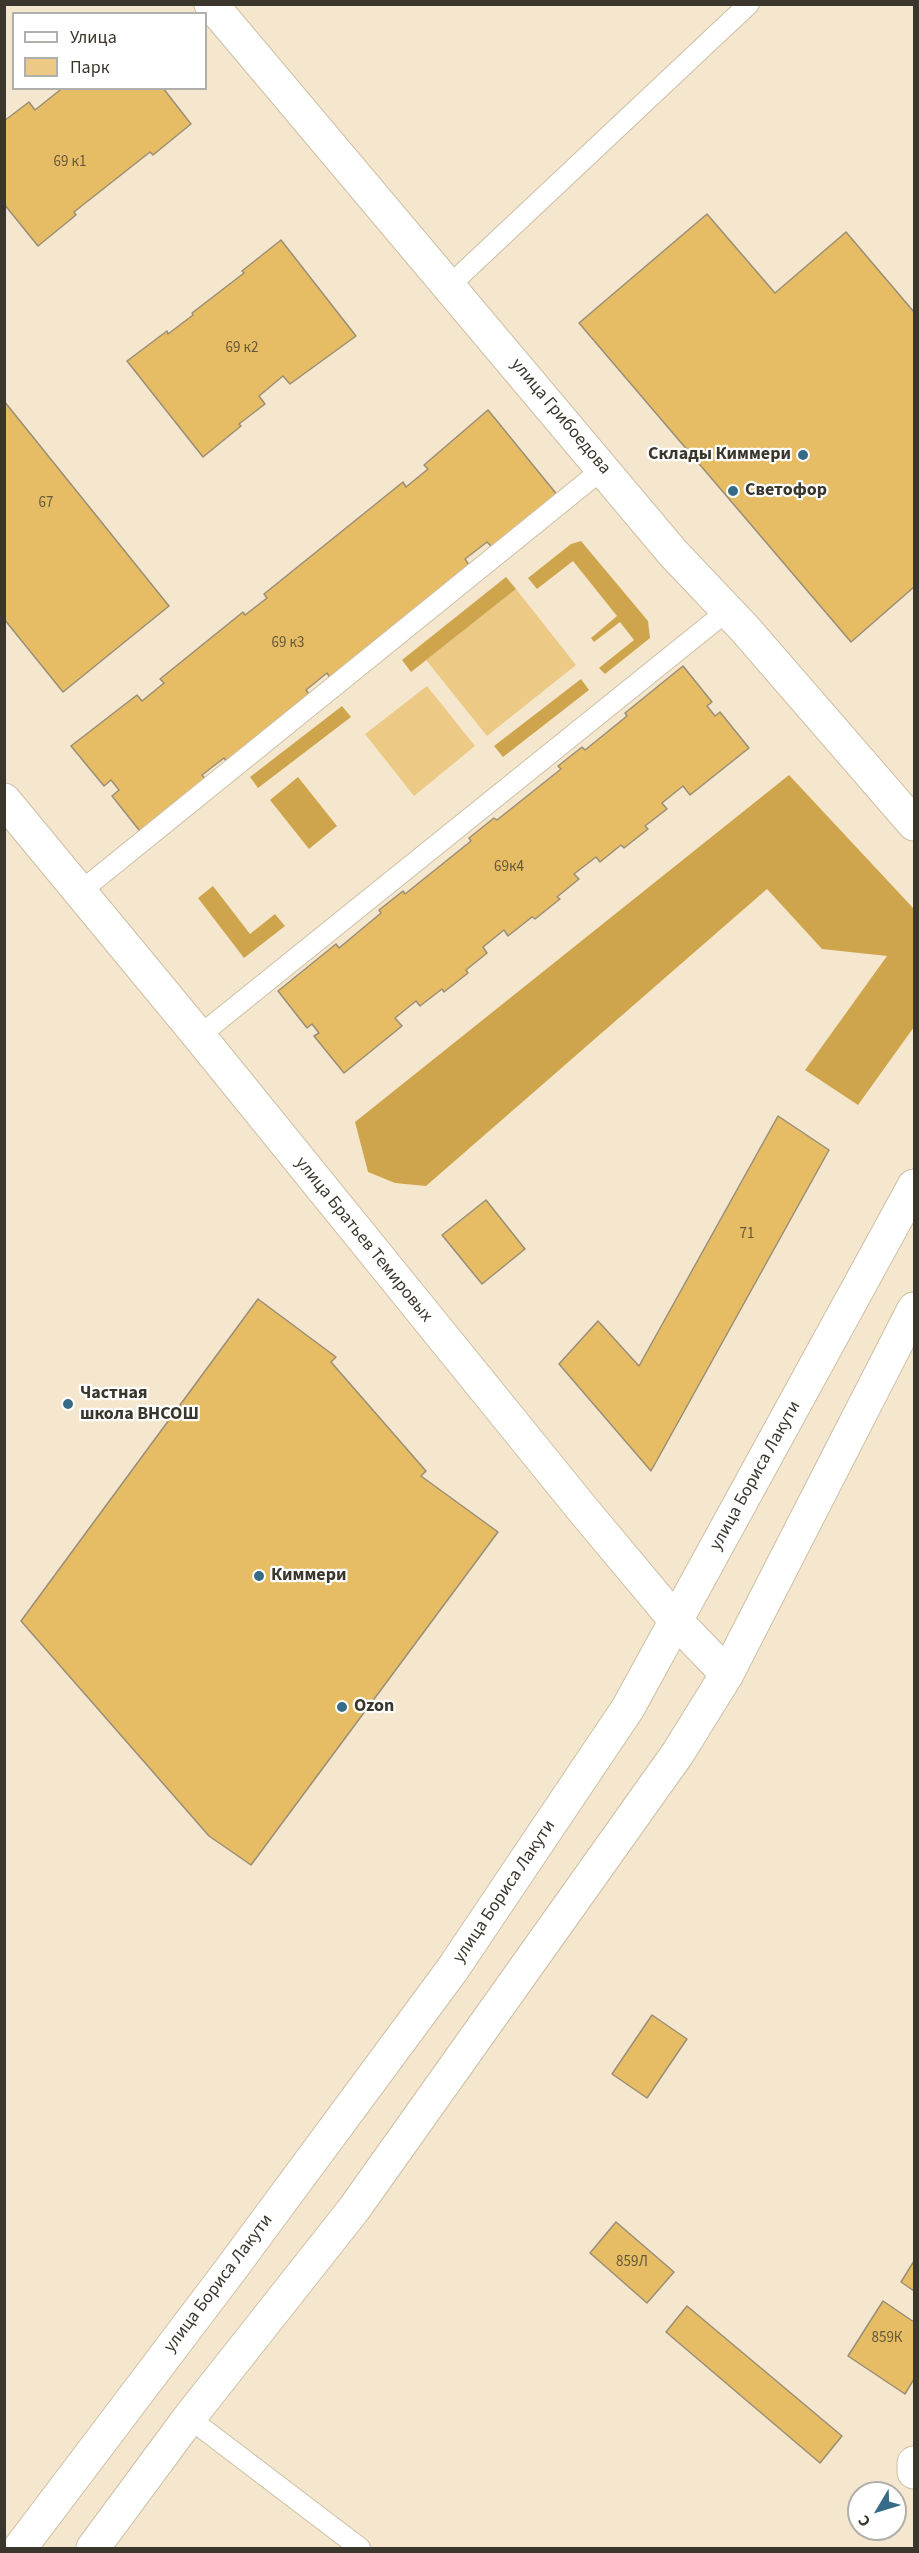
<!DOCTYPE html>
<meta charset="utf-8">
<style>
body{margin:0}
#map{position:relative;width:919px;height:2553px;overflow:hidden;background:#f5e7cd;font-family:"Source Sans 3",sans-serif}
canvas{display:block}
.frame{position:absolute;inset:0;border:6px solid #3b362c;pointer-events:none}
.legend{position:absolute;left:12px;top:12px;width:195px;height:78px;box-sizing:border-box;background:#fff;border:2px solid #b1afab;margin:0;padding:8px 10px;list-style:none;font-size:18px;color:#3b362c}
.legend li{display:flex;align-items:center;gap:12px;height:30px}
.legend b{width:30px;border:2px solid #b1afab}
.north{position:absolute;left:847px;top:2481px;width:60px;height:60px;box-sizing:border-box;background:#fff;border:2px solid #b1afab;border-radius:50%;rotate:232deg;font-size:16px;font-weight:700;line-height:24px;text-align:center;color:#3b362c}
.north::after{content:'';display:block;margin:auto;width:21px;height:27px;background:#376c88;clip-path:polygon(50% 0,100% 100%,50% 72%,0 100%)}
</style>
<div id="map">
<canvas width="919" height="2553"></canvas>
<div class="frame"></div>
<ul class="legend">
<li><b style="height:8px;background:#fff"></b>Улица</li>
<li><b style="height:16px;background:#ecca86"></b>Парк</li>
</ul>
<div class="north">С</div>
</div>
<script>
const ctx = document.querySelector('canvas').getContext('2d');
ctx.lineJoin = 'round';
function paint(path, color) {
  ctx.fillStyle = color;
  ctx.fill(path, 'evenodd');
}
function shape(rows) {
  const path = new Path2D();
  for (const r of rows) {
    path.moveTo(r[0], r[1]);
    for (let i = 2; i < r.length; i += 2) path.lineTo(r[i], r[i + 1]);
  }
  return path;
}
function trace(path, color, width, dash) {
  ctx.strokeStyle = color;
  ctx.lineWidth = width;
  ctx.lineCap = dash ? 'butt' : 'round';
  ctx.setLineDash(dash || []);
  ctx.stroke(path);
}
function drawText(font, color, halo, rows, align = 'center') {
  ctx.font = font + ' "Source Sans 3",sans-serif';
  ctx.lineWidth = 4.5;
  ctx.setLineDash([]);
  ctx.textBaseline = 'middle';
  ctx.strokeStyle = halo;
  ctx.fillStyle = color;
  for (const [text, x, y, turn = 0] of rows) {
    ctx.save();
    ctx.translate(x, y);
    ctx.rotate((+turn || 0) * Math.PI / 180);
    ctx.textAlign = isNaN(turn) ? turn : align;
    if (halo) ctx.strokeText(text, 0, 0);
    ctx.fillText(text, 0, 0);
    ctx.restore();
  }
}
paint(shape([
 [516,589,576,665,487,736,426,660],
 [427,686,475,746,414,796,365,734]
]), '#ecca86');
paint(shape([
 [581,541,648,621,650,638,605,674,599,668,634,640,620,622,594,642,591,638,617,616,573,561,537,589,528,578,571,544],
 [506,577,516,589,411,672,402,660],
 [581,679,589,690,503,757,494,746],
 [342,706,351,717,258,788,250,777],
 [789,775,914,909,914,1027,858,1105,805,1070,887,956,822,949,767,889,426,1186,395,1183,368,1172,355,1122],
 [298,777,337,826,309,849,270,800],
 [213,886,250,934,275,914,285,926,244,958,198,898]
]), '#cea54c');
const building = shape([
 [59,88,163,88,191,124,153,155,150,152,74,212,76,215,38,246,4,204,4,121,29,102,35,110,60,90,59,88],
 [707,214,775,293,846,232,914,312,914,587,851,642,579,323,707,214],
 [281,240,356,336,290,384,283,376,259,396,265,404,239,424,241,426,203,457,127,361,167,331,168,334,193,315,192,313,244,273,242,271,281,240],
 [4,401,169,606,63,692,4,619,4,401],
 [488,410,559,497,493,548,487,542,465,559,469,565,331,679,327,673,306,690,309,694,227,762,224,758,202,775,207,781,143,835,112,796,119,790,111,780,104,786,71,746,137,695,142,701,164,683,160,679,243,612,245,615,267,598,264,594,403,482,406,487,428,469,424,465,488,410],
 [683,666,712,702,707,706,715,716,720,712,749,748,690,795,683,786,662,803,667,809,645,826,648,829,624,848,621,845,600,862,596,857,574,874,579,879,557,897,560,899,535,919,532,917,508,936,504,930,483,947,487,953,466,970,468,973,444,992,442,989,420,1006,416,1001,395,1018,402,1026,344,1073,314,1036,319,1033,312,1024,307,1028,278,991,336,944,339,948,381,913,379,910,403,891,405,894,471,841,469,838,494,818,497,820,561,769,558,766,582,747,585,750,627,716,625,713,683,666],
 [778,1116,829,1150,651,1471,559,1364,598,1321,639,1366,778,1116],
 [486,1200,525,1249,482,1284,442,1235,486,1200],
 [258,1299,336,1357,331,1362,426,1471,421,1476,498,1532,251,1865,209,1836,21,1621,258,1299],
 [652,2015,687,2039,647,2098,612,2074,652,2015],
 [616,2222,674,2272,647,2303,590,2253,616,2222],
 [914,2261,914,2291,901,2282,914,2261],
 [883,2301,914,2322,914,2379,905,2394,848,2356,883,2301],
 [687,2306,842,2436,820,2463,666,2332,687,2306]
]);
paint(building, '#e6bc64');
trace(building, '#9a8e76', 1.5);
const service = shape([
 [449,286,749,4],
 [81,891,604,468],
 [199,1036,727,611],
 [189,2418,360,2548]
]);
const minor = shape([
 [211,4,673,553,745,629,914,824],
 [914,2463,914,2472]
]);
const tertiary = shape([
 [4,800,199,1036,584,1511,676,1621,727,1674]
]);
const primary = shape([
 [20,2548,231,2269,452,1970,628,1708,914,1186],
 [93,2548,189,2418,354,2209,678,1753,727,1674,914,1309]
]);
trace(service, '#ccbfa6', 22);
trace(minor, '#ccbfa6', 35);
trace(tertiary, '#ccbfa6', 35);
trace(primary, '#ccbfa6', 35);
trace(service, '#fff', 20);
trace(minor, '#fff', 33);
trace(tertiary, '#fff', 33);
trace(primary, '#fff', 33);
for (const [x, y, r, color] of [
 [803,455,6,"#376c88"],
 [733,491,6,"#376c88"],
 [68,1404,6,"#376c88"],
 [259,1576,6,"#376c88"],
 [342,1707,6,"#376c88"]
]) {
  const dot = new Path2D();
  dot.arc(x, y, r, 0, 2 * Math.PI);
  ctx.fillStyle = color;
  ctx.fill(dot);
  trace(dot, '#fff', 2);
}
drawText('15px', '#66583a', null, [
 ["69 к1",70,163],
 ["69 к2",242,349],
 ["67",46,504],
 ["69 к3",288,644],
 ["69к4",509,868],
 ["71",747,1235],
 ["859Л",632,2263],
 ["859К",887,2339]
]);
drawText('18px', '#3b362c', '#fff', [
 ["улица Грибоедова",560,417,50],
 ["улица Братьев Темировых",363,1240,51],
 ["улица Бориса Лакути",756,1476,-61],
 ["улица Бориса Лакути",505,1892,-56],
 ["улица Бориса Лакути",219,2284,-53]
]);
drawText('bold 18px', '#3b362c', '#fff', [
 ["Склады Киммери",791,455,"right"],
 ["Светофор",745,491],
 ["Частная",80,1394],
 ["школа ВНСОШ",80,1415],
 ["Киммери",271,1576],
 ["Ozon",354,1707]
], 'left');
</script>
